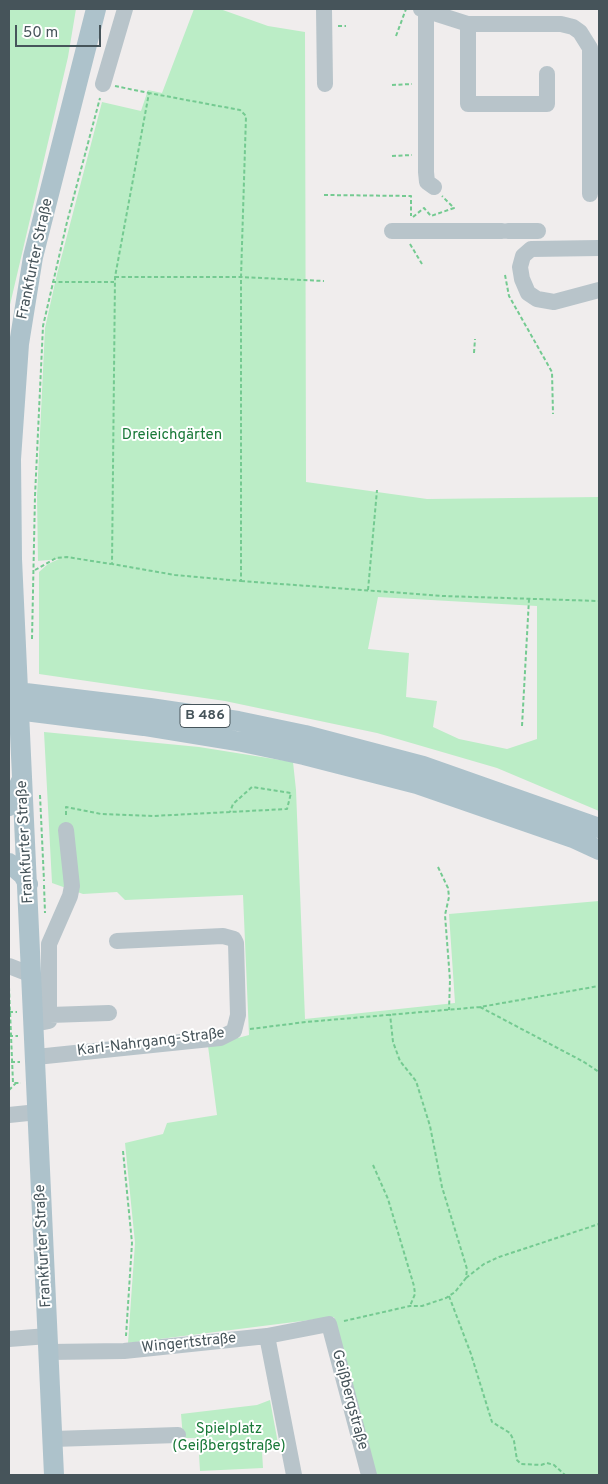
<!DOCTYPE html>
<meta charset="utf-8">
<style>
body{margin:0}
#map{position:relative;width:608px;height:1484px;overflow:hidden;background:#f0eded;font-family:Overpass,sans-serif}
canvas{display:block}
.frame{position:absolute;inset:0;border:10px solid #46545a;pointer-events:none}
.scale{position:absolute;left:15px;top:25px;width:86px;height:22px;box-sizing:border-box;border:2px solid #46545a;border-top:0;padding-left:6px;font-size:15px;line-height:18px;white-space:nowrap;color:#46545a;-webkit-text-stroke:4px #fff;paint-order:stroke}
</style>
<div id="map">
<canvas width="608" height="1484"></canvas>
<div class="frame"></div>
<div class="scale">50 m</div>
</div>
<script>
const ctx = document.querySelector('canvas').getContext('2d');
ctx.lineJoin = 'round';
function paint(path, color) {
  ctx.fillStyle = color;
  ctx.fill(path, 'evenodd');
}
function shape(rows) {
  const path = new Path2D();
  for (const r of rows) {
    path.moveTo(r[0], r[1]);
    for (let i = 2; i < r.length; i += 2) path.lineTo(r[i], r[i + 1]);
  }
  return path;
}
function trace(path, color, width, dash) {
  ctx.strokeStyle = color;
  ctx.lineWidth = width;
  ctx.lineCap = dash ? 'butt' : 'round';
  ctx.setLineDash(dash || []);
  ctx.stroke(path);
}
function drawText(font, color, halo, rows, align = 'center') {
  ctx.font = font + ' Overpass,sans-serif';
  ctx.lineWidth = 4;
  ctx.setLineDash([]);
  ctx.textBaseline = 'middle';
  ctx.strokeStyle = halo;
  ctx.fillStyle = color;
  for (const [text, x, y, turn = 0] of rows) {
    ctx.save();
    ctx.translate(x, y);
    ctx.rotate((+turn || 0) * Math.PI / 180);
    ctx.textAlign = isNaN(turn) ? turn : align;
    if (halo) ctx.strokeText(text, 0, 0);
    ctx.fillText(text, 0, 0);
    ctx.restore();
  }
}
paint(shape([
 [9,9,76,9,68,57,9,309],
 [194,9,220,9,268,26,305,32,306,482,427,499,599,497,599,811,497,768,377,733,225,701,39,674,39,572,48,564,59,559,38,561,37,496,45,328,57,274,102,102,141,111,148,90,162,93],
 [378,597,537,606,537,739,507,749,459,739,433,727,437,701,406,697,409,653,368,649],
 [44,732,199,747,293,762,296,790,305,1019,455,1003,449,914,599,901,599,1475,372,1475,334,1317,128,1343,135,1243,125,1143,163,1134,167,1123,217,1115,208,1046,249,1035,243,895,125,900,117,892,83,894,52,883],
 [270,1400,279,1449,262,1451,263,1468,200,1471,198,1438,183,1438,181,1414,257,1405]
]), '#bbedc6');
trace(shape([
 [338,26,346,26],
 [396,36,406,9],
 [392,85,412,84],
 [115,86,149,93,115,277,112,564,175,575,241,581,241,277,246,116,240,110,149,93],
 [392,156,412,155],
 [324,195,411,196,411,216],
 [413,217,424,208,431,216,454,208,442,196],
 [410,244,422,264],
 [505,275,509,296,552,372,553,414],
 [115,277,241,277,324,281],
 [52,282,114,282],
 [474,353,475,339],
 [35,570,56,558,67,557,111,564],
 [241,581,443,596,599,601],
 [368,590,377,490],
 [32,639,35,496,43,326,67,222,100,98],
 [522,726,529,599],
 [40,795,44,881],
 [66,815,66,807,101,814,153,816,287,809,291,793,252,787,233,804,230,812],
 [438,867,448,888,449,897,445,915,450,980,449,1010],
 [44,885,45,913],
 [9,987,13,1083,21,1083],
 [480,1007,584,1062,599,1072],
 [9,1012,17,1012],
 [250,1029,306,1022,480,1007,599,986],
 [9,1036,18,1036],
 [11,1062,20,1062],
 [9,1090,16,1083],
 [123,1151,132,1243,126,1336],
 [373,1165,388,1199,414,1286,415,1294,410,1306],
 [466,1278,484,1264,499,1257,599,1224],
 [449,1296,471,1354,492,1422,510,1433,514,1441,517,1460,521,1464,541,1465,547,1463,554,1465,565,1475],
 [344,1321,410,1306,422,1306,446,1298,455,1292,466,1278,467,1269,442,1187,430,1126,416,1081,400,1061,393,1042,390,1014]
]), '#74ca91', 2, [4, 2.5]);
trace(shape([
 [324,9,325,84],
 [421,9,468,24,561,24,573,27,580,32,590,48,590,142,599,156],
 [426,11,426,172,427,182,434,187],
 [468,24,468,104,547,104,547,74],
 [103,84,125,9],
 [590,194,590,142],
 [392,231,502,231],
 [508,231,538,231],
 [599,248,531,249,523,256,520,267,522,279,528,293,537,299,554,302,599,290],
 [9,966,32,975],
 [50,1015,109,1013],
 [34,1024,49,1021,49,944,70,896,72,886,66,830],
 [36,1057,220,1038,234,1031,238,1015,236,943,234,939,223,936,117,941],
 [9,1115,38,1112],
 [267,1336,294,1475],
 [9,1339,48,1336],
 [49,1352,124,1351,267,1336,329,1324,369,1475],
 [53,1439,178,1435]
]), '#b8c4ca', 16);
trace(shape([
 [9,691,150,708,238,721,305,735,423,766,599,828],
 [9,709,144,726,242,742,304,755,417,784,573,838,599,850],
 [9,806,22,779],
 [9,863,23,875,28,884],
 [54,1475,12,559,11,459,19,344,33,257,96,9]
]), '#adc2cb', 20);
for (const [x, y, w] of [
 [205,716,50]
]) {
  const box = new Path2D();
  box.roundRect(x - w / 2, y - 11.5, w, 23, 4);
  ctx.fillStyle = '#fff';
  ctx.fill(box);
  trace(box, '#46545a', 1);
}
drawText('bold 14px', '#46545a', null, [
 ["B 486",205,716]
]);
drawText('15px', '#46545a', '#fff', [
 ["Frankfurter Straße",36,259,-78],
 ["Frankfurter Straße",26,842,-93],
 ["Karl-Nahrgang-Straße",151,1043,-7],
 ["Frankfurter Straße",44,1246,-93],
 ["Wingertstraße",189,1344,-6],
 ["Geißbergstraße",349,1400,75]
]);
drawText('15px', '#197938', '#fff', [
 ["Dreieichgärten",172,436],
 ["Spielplatz",229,1430],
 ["(Geißbergstraße)",229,1447]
]);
</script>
